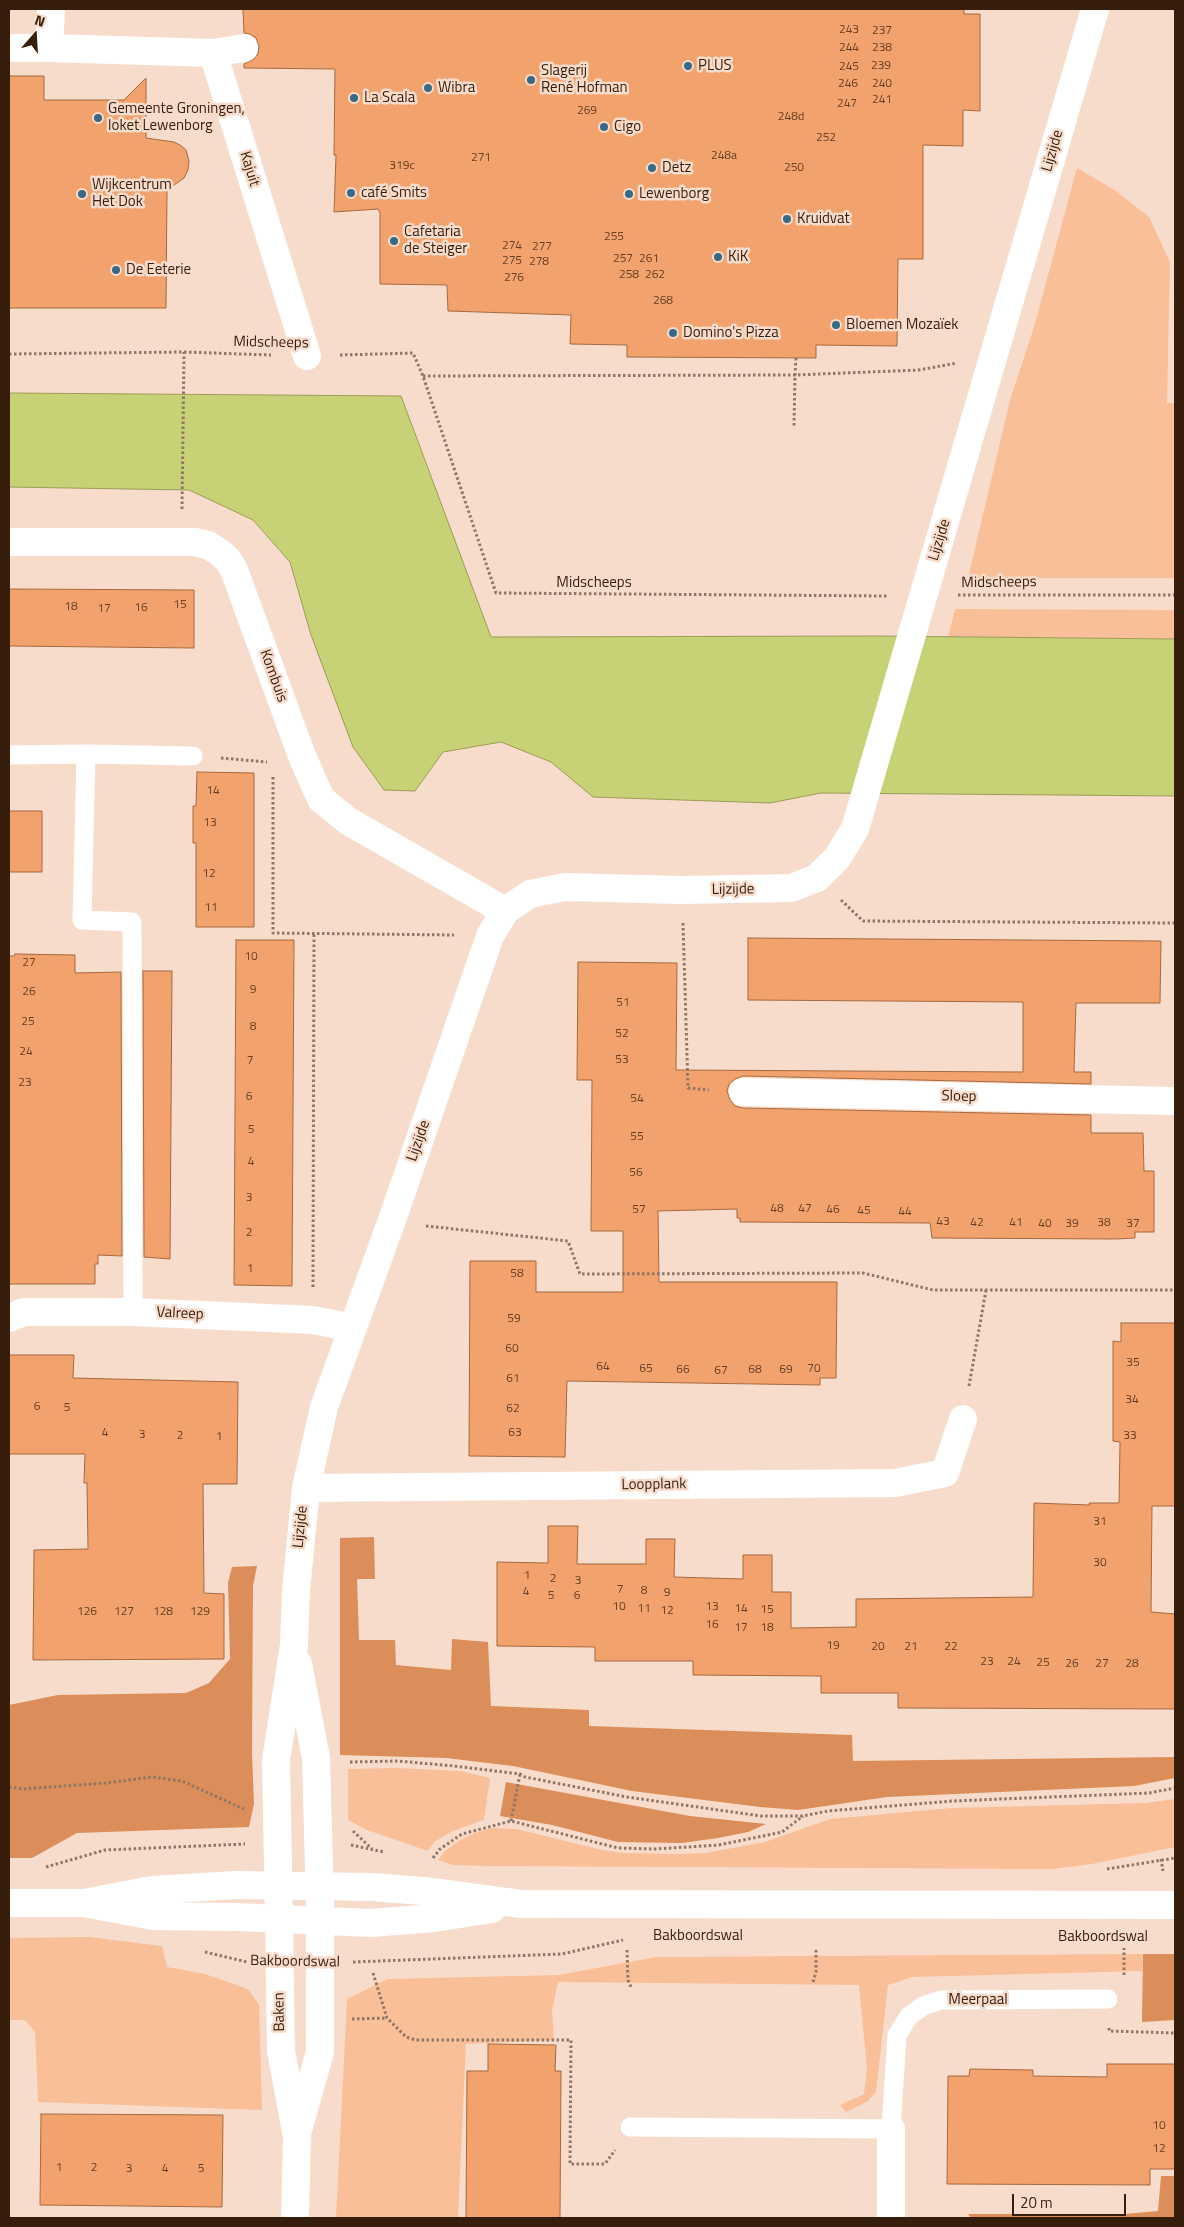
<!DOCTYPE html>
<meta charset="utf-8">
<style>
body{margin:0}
#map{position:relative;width:1184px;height:2227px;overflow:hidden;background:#f8dccb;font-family:"Titillium Web",sans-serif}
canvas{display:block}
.frame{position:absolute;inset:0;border:10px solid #371e0c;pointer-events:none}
.north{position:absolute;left:10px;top:10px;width:50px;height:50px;-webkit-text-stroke:4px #f8dccb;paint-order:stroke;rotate:19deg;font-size:14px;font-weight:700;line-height:20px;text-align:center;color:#371e0c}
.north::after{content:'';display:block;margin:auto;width:18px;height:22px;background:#371e0c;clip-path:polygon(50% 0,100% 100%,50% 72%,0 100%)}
.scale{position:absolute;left:1012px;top:2194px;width:114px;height:22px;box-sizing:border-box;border:2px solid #371e0c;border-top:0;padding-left:6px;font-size:15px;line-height:18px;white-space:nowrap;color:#371e0c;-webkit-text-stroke:4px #f8dccb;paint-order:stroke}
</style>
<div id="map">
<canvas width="1184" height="2227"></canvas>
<div class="frame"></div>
<div class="north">N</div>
<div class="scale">20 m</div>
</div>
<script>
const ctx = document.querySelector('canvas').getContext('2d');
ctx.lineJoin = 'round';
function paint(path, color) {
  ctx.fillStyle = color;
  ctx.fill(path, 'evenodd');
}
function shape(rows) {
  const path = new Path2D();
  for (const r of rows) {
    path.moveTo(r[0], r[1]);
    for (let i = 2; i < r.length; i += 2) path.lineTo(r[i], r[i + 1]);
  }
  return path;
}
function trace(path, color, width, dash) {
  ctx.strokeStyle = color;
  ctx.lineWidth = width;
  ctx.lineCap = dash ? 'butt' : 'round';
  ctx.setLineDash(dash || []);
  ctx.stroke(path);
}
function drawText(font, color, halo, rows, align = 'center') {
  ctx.font = font + ' "Titillium Web",sans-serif';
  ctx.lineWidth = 5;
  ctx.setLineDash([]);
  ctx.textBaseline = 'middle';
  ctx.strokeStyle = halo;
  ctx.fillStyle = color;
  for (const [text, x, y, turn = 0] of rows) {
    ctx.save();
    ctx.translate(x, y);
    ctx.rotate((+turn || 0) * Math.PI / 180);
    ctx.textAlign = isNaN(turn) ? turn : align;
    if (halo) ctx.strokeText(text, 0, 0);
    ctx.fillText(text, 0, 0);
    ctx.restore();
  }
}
paint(shape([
 [1077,168,1116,191,1149,217,1170,262,1167,403,1175,403,1175,578,968,578,1010,400,1034,327],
 [955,609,1175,610,1175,639,948,637],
 [397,1768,461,1771,490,1778,484,1820,453,1831,434,1842,428,1851,367,1830,348,1820,348,1769],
 [1175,1799,1175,1847,1092,1864,1052,1869,485,1866,452,1865,438,1860,445,1851,460,1840,475,1833,492,1828,517,1829,602,1850,626,1853,680,1854,705,1853,765,1842,830,1819,952,1808,1145,1803],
 [89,1937,162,1946,167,1967,205,1974,248,1989,259,2005,262,2110,38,2102,35,2032,25,2020,9,2020,9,1938],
 [1143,1954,1142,1971,912,1977,888,1985,876,2092,868,2101,846,2112,840,2105,864,2094,867,2069,859,1985,558,1982,552,2010,554,2040,466,2044,458,2218,336,2218,347,1999,388,1979,559,1975,656,1957]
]), '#f9bf99');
paint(shape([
 [374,1537,375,1579,357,1579,359,1640,395,1640,396,1665,451,1670,452,1639,488,1642,491,1706,589,1710,589,1726,852,1735,853,1761,1175,1757,1175,1778,1134,1786,887,1797,798,1810,760,1807,632,1791,513,1766,446,1758,340,1755,340,1538],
 [257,1566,253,1586,252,1752,254,1804,249,1827,77,1833,32,1858,9,1858,9,1705,58,1695,186,1693,209,1683,230,1659,228,1583,232,1567],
 [506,1782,690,1816,766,1824,748,1832,718,1838,682,1843,618,1842,552,1825,500,1816],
 [1143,1954,1175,1954,1175,2020,1142,2022],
 [1161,2176,1175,2176,1175,2218,971,2218,968,2214,1124,2214,1158,2211]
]), '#db8e59');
const water = shape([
 [9,393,401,396,491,637,875,636,1175,639,1175,796,821,793,770,803,593,797,551,762,501,742,443,752,415,791,384,790,353,747,311,635,290,562,253,520,189,490,9,487,9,393]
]);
paint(water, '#c7d276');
trace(water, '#9c9c56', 1);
const building = shape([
 [243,9,964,9,964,14,980,14,980,111,963,110,963,146,923,145,923,259,898,259,897,346,816,345,816,358,627,357,627,345,570,344,571,315,448,311,447,285,380,284,380,213,378,209,334,212,336,155,334,155,335,69,244,68,244,64,253,60,258,54,259,46,256,38,250,34,244,33,243,9],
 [9,76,44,76,44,100,124,100,146,78,146,138,174,142,180,145,186,150,189,161,188,170,184,178,167,190,166,308,9,308,9,76],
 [9,589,194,590,194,648,9,646,9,589],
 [197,772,254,773,254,927,196,927,196,843,193,843,193,806,196,806,197,772],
 [9,811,42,811,42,872,9,872,9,811],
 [748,938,1161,941,1160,1003,1076,1003,1074,1072,1091,1072,1091,1084,743,1076,735,1079,729,1084,727,1091,730,1100,735,1106,743,1108,1091,1115,1091,1133,1143,1133,1144,1171,1154,1171,1154,1232,1135,1232,1135,1238,1116,1239,932,1238,930,1223,740,1222,740,1218,737,1218,737,1209,658,1211,659,1282,837,1282,836,1378,820,1378,820,1385,567,1381,565,1457,469,1456,470,1261,536,1261,536,1292,623,1292,623,1231,591,1231,592,1080,577,1080,578,962,677,963,676,1070,1023,1072,1023,1002,748,1000,748,938],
 [236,940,294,940,292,1286,234,1285,236,940],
 [15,954,75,955,75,973,121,972,122,1256,98,1255,98,1264,95,1264,95,1284,9,1284,9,956,14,956,15,954],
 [143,971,172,971,170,1259,144,1257,143,971],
 [1121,1323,1175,1323,1175,1506,1152,1506,1151,1612,1175,1614,1175,1709,898,1708,898,1693,821,1693,821,1676,693,1675,693,1661,595,1661,595,1647,497,1646,497,1562,548,1563,548,1526,578,1526,577,1564,646,1564,646,1539,675,1539,674,1577,743,1579,743,1555,772,1555,772,1592,791,1592,791,1628,856,1627,856,1599,1033,1597,1034,1503,1090,1505,1089,1503,1119,1503,1120,1442,1113,1441,1113,1341,1121,1342,1121,1323],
 [9,1355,74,1355,73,1378,238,1382,237,1484,203,1484,204,1593,224,1594,224,1659,33,1660,34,1550,88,1549,87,1483,84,1483,85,1454,9,1454,9,1355],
 [488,2044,556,2045,555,2071,561,2071,560,2218,466,2218,467,2071,488,2071,488,2044],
 [1107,2064,1175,2064,1175,2169,1150,2169,1150,2185,947,2184,948,2076,969,2076,970,2069,1033,2070,1033,2076,1107,2077,1107,2064],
 [41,2114,223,2115,222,2207,40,2205,41,2114]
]);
paint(building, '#f1a26d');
trace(building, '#a6693f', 1);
trace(shape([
 [9,354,184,352,271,355],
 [340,355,413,353,423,376,496,593,887,596],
 [796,358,795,375,919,370,957,363],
 [423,376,795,375,794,426],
 [182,509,184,352],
 [958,595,1175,595],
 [221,758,267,762],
 [273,777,273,933,454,935],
 [841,900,863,921,1175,923],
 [683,923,688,1088,709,1090],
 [426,1226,568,1241,580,1274,863,1273,933,1290,1175,1290],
 [313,1287,314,933],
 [969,1386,986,1290],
 [350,1762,398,1761,454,1766,520,1774,525,1777,627,1797,761,1816,803,1816,828,1811,953,1801,1149,1793,1175,1788],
 [9,1787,22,1789,106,1783,152,1777,182,1781,244,1809],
 [511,1821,520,1774],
 [353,1831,372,1849],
 [351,1845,384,1852],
 [433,1858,440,1849,462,1834,511,1821,618,1848,655,1849,719,1845,782,1832,803,1816],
 [1161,1859,1163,1871],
 [46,1867,105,1850,245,1844],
 [1107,1869,1175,1858],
 [627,1950,628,1980,631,1987],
 [205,1952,247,1962],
 [353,1962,562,1954,623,1940],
 [373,1973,387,2018,406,2037,416,2040,571,2040,570,2164,605,2164,615,2150],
 [1124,1975,1124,1948],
 [813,1982,816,1972,816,1948],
 [352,2019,387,2018],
 [1109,2028,1109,2031,1175,2033]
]), '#917665', 3, [2.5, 2.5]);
trace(shape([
 [86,754,193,756],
 [9,755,86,754,82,920,132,922,133,1312],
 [630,2127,891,2129,897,2035,909,2016,923,2006,941,2000,1108,1999]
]), '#fff', 19);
trace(shape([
 [51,9,49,48,213,53,307,356],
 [9,48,49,48],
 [213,53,244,48],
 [9,542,195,542,208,545,219,552,228,560,234,570,302,756,321,799,348,821,505,911],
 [743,1092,1175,1101],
 [9,1318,24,1312,133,1312,313,1320,353,1328],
 [306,1488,895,1483,945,1473,963,1419],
 [279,1919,281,2051,297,2137,295,2218],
 [891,2129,891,2218],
 [298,2130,320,2052,320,1921]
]), '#fff', 28);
trace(shape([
 [298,1664,316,1758,320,1904],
 [9,1903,84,1903,153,1916,238,1917,371,1923,434,1918,492,1909],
 [84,1903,152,1890,236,1885,371,1887,424,1891,521,1904,1175,1905],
 [279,1919,276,1760,294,1645,296,1591,306,1488,324,1407,391,1223,490,936,505,911,530,894,565,887,681,890,791,888,817,878,837,858,855,829,1095,9]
]), '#fff', 28);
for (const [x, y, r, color] of [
 [688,66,5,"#366a87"],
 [531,80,5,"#366a87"],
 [428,88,5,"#366a87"],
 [354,98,5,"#366a87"],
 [98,118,5,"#366a87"],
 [604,127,5,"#366a87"],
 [652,168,5,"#366a87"],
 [351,193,5,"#366a87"],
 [82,194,5,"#366a87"],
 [629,194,5,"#366a87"],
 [787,219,5,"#366a87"],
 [394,241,5,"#366a87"],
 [718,257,5,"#366a87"],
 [116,270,5,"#366a87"],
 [836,325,5,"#366a87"],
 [673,333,5,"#366a87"]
]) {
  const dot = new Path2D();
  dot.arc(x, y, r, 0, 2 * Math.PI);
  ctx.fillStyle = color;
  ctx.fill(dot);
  trace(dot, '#f8dccb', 2);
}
drawText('12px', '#663f24', null, [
 ["243",849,30],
 ["237",882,31],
 ["244",849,48],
 ["238",882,48],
 ["239",881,66],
 ["245",849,67],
 ["246",848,84],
 ["240",882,84],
 ["241",882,100],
 ["247",847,104],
 ["269",587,111],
 ["248d",791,117],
 ["252",826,138],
 ["248a",724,156],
 ["271",481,158],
 ["319c",402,166],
 ["250",794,168],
 ["255",614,237],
 ["274",512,246],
 ["277",542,247],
 ["257",623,259],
 ["261",649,259],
 ["275",512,261],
 ["278",539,262],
 ["258",629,275],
 ["262",655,275],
 ["276",514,278],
 ["268",663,301],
 ["15",180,605],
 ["18",71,607],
 ["16",141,608],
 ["17",104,609],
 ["14",213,791],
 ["13",210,823],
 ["12",209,874],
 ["11",211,908],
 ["10",251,957],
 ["27",29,963],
 ["9",253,990],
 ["26",29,992],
 ["51",623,1003],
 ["25",28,1022],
 ["8",253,1027],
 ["52",622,1034],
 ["24",26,1052],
 ["53",622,1060],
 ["7",250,1061],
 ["23",25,1083],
 ["6",249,1097],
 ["54",637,1099],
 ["5",251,1130],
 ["55",637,1137],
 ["4",251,1162],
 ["56",636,1173],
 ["3",249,1198],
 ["48",777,1209],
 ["47",805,1209],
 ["57",639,1210],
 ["46",833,1210],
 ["45",864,1211],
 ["44",905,1212],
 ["43",943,1222],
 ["42",977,1223],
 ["41",1016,1223],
 ["38",1104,1223],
 ["40",1045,1224],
 ["39",1072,1224],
 ["37",1133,1224],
 ["2",249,1233],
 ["1",250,1269],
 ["58",517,1274],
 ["59",514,1319],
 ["60",512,1349],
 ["35",1133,1363],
 ["64",603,1367],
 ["65",646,1369],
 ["70",814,1369],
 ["66",683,1370],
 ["68",755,1370],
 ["69",786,1370],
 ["67",721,1371],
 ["61",513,1379],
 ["34",1132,1400],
 ["6",37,1407],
 ["5",67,1408],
 ["62",513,1409],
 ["4",105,1433],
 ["63",515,1433],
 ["3",142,1435],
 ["2",180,1436],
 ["33",1130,1436],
 ["1",219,1437],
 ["31",1100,1522],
 ["30",1100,1563],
 ["1",527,1576],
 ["2",553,1579],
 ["3",578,1581],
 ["7",620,1590],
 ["8",644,1591],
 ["4",526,1592],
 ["9",667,1593],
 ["5",551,1596],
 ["6",577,1596],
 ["10",619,1607],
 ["13",712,1607],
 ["11",644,1609],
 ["14",741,1609],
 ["15",767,1610],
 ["12",667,1611],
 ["126",87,1612],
 ["127",124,1612],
 ["128",163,1612],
 ["129",200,1612],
 ["16",712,1625],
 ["17",741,1628],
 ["18",767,1628],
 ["19",833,1646],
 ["20",878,1647],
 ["21",911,1647],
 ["22",951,1647],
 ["23",987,1662],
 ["24",1014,1662],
 ["25",1043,1663],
 ["26",1072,1664],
 ["27",1102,1664],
 ["28",1132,1664],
 ["10",1159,2126],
 ["12",1159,2149],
 ["1",59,2168],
 ["2",94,2168],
 ["3",129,2169],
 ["4",165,2169],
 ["5",201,2169]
]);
drawText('15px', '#371e0c', '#f8dccb', [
 ["PLUS",698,66],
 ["Slagerij",541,71],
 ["René Hofman",541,88],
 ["Wibra",438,88],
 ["La Scala",364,98],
 ["Gemeente Groningen,",108,109],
 ["loket Lewenborg",108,126],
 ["Cigo",614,127],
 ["Detz",662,168],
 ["Wijkcentrum",92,185],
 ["Het Dok",92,202],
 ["café Smits",361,193],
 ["Lewenborg",639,194],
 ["Kruidvat",797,219],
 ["Cafetaria",404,232],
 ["de Steiger",404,249],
 ["KiK",728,257],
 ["De Eeterie",126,270],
 ["Bloemen Mozaïek",846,325],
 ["Domino's Pizza",683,333]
], 'left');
drawText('15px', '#371e0c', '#f8dccb', [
 ["Lijzijde",1053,151,-74],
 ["Kajuit",249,169,73],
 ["Midscheeps",271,343,1],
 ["Lijzijde",940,540,-73],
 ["Midscheeps",594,583],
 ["Midscheeps",999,583,-1],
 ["Kombuis",273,676,70],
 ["Lijzijde",733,890,-1],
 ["Sloep",959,1097,1],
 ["Lijzijde",419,1141,-71],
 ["Valreep",180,1314,3],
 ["Loopplank",654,1485,-1],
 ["Lijzijde",301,1527,-84],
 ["Bakboordswal",698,1936],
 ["Bakboordswal",1103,1937],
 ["Bakboordswal",295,1962,1],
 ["Meerpaal",978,2000],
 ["Baken",280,2012,-91]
]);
</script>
